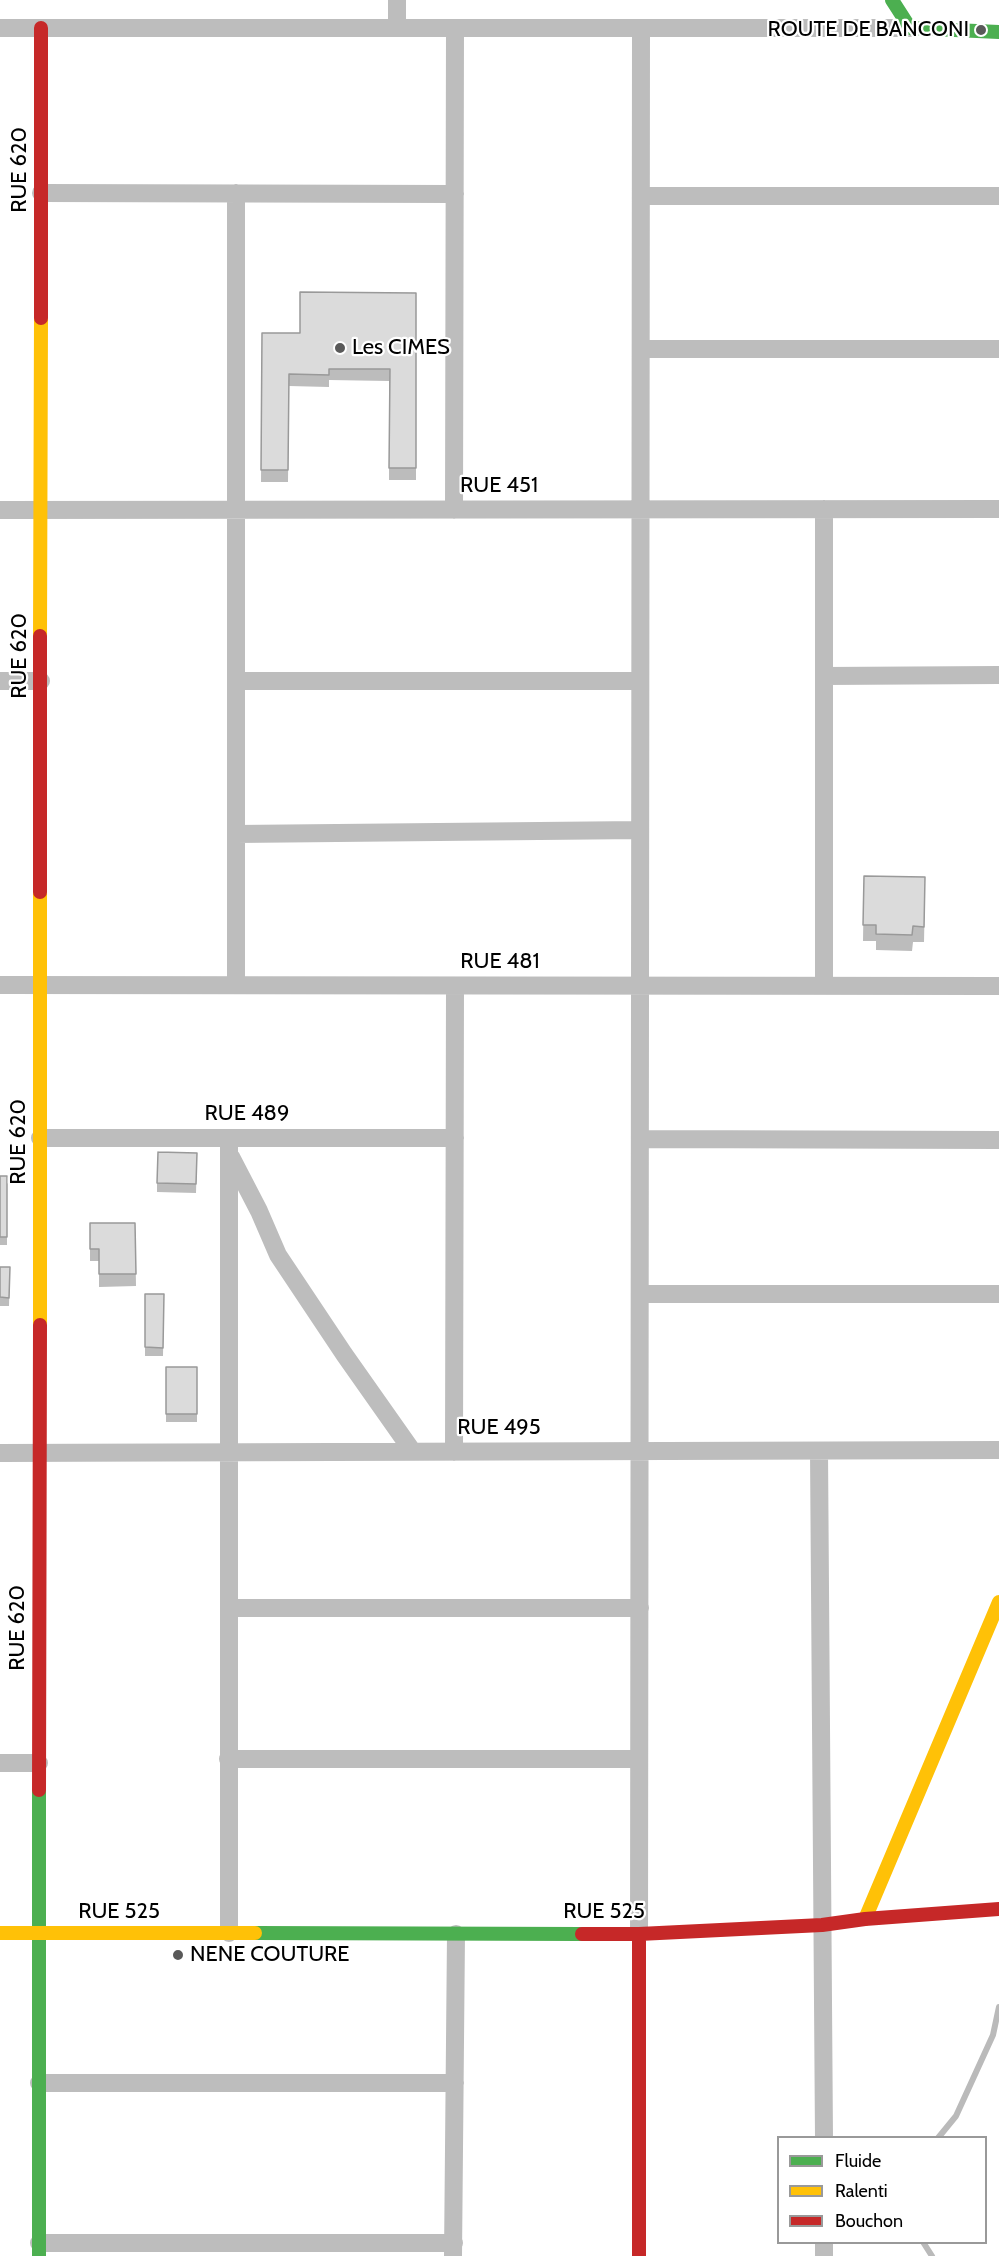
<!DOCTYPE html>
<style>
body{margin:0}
#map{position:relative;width:999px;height:2256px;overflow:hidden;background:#fff;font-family:Cabin,sans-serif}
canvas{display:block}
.legend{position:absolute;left:777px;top:2136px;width:210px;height:108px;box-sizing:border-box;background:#fff;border:2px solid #999;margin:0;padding:8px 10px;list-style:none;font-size:18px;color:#000}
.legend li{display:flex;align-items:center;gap:12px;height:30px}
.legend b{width:30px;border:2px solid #999}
</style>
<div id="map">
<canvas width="999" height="2256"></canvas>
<ul class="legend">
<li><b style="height:8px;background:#4caf50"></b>Fluide</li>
<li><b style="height:8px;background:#ffc107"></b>Ralenti</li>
<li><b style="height:8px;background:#c62828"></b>Bouchon</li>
</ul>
</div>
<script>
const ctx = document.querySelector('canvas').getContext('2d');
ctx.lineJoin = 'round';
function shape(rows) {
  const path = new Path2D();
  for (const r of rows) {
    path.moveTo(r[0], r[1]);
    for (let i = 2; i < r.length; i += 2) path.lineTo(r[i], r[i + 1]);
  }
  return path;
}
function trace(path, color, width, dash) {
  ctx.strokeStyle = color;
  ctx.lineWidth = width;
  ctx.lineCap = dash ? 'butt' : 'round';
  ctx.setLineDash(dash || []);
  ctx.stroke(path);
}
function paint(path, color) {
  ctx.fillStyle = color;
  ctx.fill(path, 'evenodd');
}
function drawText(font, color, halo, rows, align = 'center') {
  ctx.font = font + ' Cabin,sans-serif';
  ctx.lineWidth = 4.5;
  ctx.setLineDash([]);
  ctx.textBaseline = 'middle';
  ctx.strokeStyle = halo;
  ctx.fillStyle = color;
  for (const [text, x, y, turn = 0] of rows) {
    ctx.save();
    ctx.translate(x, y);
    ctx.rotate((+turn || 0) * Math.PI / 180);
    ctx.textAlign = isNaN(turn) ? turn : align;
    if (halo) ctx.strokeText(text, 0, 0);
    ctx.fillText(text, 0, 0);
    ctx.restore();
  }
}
trace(shape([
 [938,2138,956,2116,993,2035,999,2007],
 [923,2242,932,2256]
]), '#bababa', 6);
trace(shape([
 [397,0,397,28],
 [0,28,910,28],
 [41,193,455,194],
 [641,196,999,196],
 [641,349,999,349],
 [0,510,999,509],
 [454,510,455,28],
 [824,676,999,675],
 [0,681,41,681],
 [236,681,640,681],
 [236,834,640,830],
 [0,985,999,986],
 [236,985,236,193],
 [824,986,824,509],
 [40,1138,455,1138],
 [640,1139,999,1140],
 [231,1157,259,1211,278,1255,344,1354,413,1452],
 [640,1294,999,1294],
 [819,1451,824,2138],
 [454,1452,455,986],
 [0,1453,999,1450],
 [229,1608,640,1608],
 [228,1759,639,1759],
 [0,1763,39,1763],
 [229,1933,229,1138],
 [639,1934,641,28],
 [39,2083,455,2083],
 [824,2242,824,2256],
 [39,2243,454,2243],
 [453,2256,456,1934]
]), '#bdbdbd', 18);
trace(shape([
 [892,0,910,28,999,32],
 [255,1933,582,1934],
 [39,2256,39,1790]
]), '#4caf50', 14);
trace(shape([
 [40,636,41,318],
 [40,1325,40,892],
 [865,1919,999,1602],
 [0,1933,255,1933]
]), '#ffc107', 14);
trace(shape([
 [41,318,41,28],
 [40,892,40,636],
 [39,1790,40,1325],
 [582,1934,639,1934,822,1925,865,1919,999,1909],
 [639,1934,639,2256]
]), '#c62828', 14);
paint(shape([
 [416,293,416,480,389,480,389,381,329,380,329,387,289,386,288,482,261,482,262,333,300,333],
 [864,876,925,893,924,942,913,942,912,951,876,950,876,941,863,941],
 [197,1153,196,1193,157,1192,157,1183],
 [0,1176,7,1176,7,1245,0,1245],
 [90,1223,135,1223,136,1286,99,1287,99,1261,90,1261],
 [0,1267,10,1267,9,1306,0,1306],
 [145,1294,164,1294,163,1356,145,1356],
 [166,1367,197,1367,197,1422,166,1422]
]), '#bcbcbc');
const building = shape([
 [300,292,416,293,416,468,389,468,390,369,329,369,329,375,289,374,288,470,261,470,262,333,300,333,300,292],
 [864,876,925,877,924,927,913,926,912,935,876,934,876,925,863,925,864,876],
 [158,1152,197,1153,196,1184,157,1183,158,1152],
 [0,1176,7,1176,7,1237,0,1237,0,1176],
 [90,1223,135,1223,136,1274,99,1274,99,1249,90,1249,90,1223],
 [0,1267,10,1267,9,1298,0,1297,0,1267],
 [145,1294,164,1294,163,1348,145,1347,145,1294],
 [166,1367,197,1367,197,1414,166,1414,166,1367]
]);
paint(building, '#dbdbdb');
trace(building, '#999', 1.5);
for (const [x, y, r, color] of [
 [981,30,6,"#595959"],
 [340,348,6,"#595959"],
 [178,1955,6,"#595959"]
]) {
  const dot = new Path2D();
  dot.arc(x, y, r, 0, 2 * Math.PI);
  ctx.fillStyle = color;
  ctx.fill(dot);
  trace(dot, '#fff', 2);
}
drawText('22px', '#000', '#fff', [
 ["ROUTE DE BANCONI",969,30,"right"],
 ["Les CIMES",352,348],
 ["NENE COUTURE",190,1955]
], 'left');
drawText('22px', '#000', '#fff', [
 ["RUE 620",20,170,-90],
 ["RUE 451",499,486],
 ["RUE 620",20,656,-90],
 ["RUE 481",500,962],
 ["RUE 489",247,1114],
 ["RUE 620",19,1142,-90],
 ["RUE 495",499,1428],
 ["RUE 620",18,1628,-90],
 ["RUE 525",119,1912],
 ["RUE 525",604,1912]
]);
</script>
